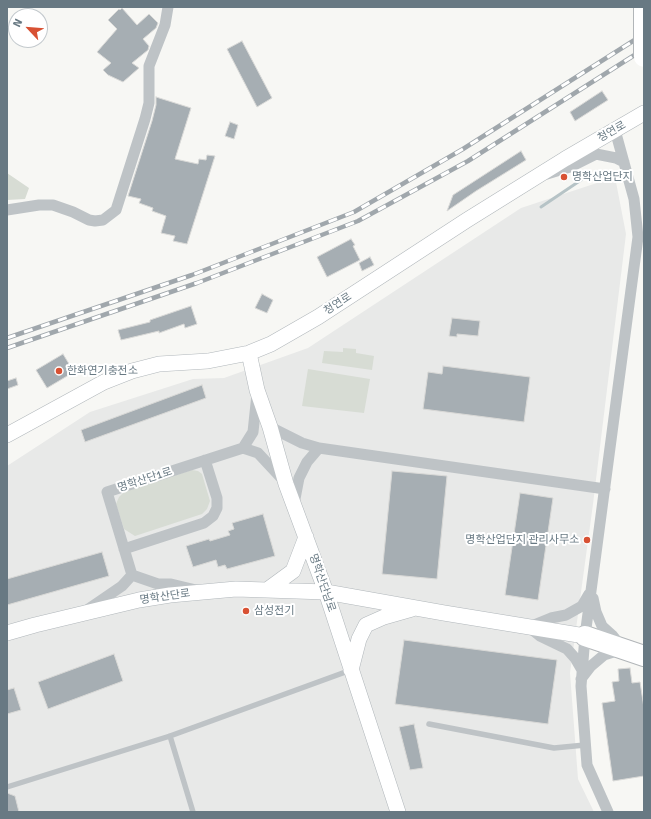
<!DOCTYPE html>
<meta charset="utf-8">
<style>
body{margin:0}
#map{position:relative;width:651px;height:819px;overflow:hidden;background:#f7f7f4;font-family:Signika,sans-serif}
canvas{display:block}
.frame{position:absolute;inset:0;border:8px solid #687983;pointer-events:none}
.north{position:absolute;left:8px;top:8px;width:40px;height:40px;box-sizing:border-box;background:#fff;border:1px solid #c3c9cd;border-radius:50%;rotate:296deg;font-size:11px;font-weight:700;line-height:16px;text-align:center;color:#687983}
.north::after{content:'';display:block;margin:auto;width:14px;height:18px;background:#d85133;clip-path:polygon(50% 0,100% 100%,50% 72%,0 100%)}
</style>
<div id="map">
<canvas width="651" height="819"></canvas>
<div class="frame"></div>
<div class="north">N</div>
</div>
<script>
const ctx = document.querySelector('canvas').getContext('2d');
ctx.lineJoin = 'round';
function paint(path, color) {
  ctx.fillStyle = color;
  ctx.fill(path, 'evenodd');
}
function shape(rows) {
  const path = new Path2D();
  for (const r of rows) {
    path.moveTo(r[0], r[1]);
    for (let i = 2; i < r.length; i += 2) path.lineTo(r[i], r[i + 1]);
  }
  return path;
}
function trace(path, color, width, dash) {
  ctx.strokeStyle = color;
  ctx.lineWidth = width;
  ctx.lineCap = dash ? 'butt' : 'round';
  ctx.setLineDash(dash || []);
  ctx.stroke(path);
}
function drawText(font, color, halo, rows, align = 'center') {
  ctx.font = font + ' Signika,"Noto Sans KR",sans-serif';
  ctx.lineWidth = 4;
  ctx.setLineDash([]);
  ctx.textBaseline = 'middle';
  ctx.strokeStyle = halo;
  ctx.fillStyle = color;
  for (const [text, x, y, turn = 0] of rows) {
    ctx.save();
    ctx.translate(x, y);
    ctx.rotate((+turn || 0) * Math.PI / 180);
    ctx.textAlign = isNaN(turn) ? turn : align;
    if (halo) ctx.strokeText(text, 0, 0);
    ctx.fillText(text, 0, 0);
    ctx.restore();
  }
}
paint(shape([
 [615,177,626,234,593,504,570,673,578,779,594,812,7,812,7,466,90,412,193,379,224,378,308,348,521,208]
]), '#e8e9e8');
paint(shape([
 [7,173,29,188,25,199,7,200],
 [343,348,356,349,356,353,374,356,372,370,322,363,324,351,343,352],
 [308,369,370,379,364,413,302,406],
 [192,470,198,471,202,474,210,501,207,509,202,514,135,536,124,529,116,504,119,497,124,492]
]), '#d7dcd4');
trace(shape([
 [541,207,590,174]
]), '#b6c3c6', 3);
const building = shape([
 [122,8,137,25,149,14,158,23,156,28,143,39,149,46,148,50,132,63,139,68,123,82,108,75,103,70,111,63,97,52,117,29,108,20,119,9,120,10,122,8],
 [242,41,272,98,257,107,227,49,242,41],
 [602,91,608,100,575,121,570,112,602,91],
 [156,97,191,108,175,159,198,164,199,159,206,160,207,155,215,156,187,244,173,241,175,236,161,233,166,216,152,211,153,208,139,203,141,199,128,196,152,121,156,105,156,97],
 [230,122,238,125,234,139,225,136,230,122],
 [521,151,526,160,476,191,447,211,453,195,521,151],
 [351,239,355,245,353,246,360,260,327,277,317,257,351,239],
 [370,257,374,265,362,271,359,263,370,257],
 [262,294,273,300,267,313,255,308,262,294],
 [191,306,197,324,185,328,184,324,159,333,159,331,121,340,118,330,150,322,150,320,191,306],
 [452,318,480,321,478,336,457,334,457,337,449,336,452,318],
 [63,354,74,372,47,388,36,370,63,354],
 [443,366,530,377,524,422,423,409,428,372,442,374,443,366],
 [16,378,18,385,7,389,7,381,16,378],
 [202,385,206,398,85,442,81,430,202,385],
 [392,471,447,476,437,579,382,574,392,471],
 [520,493,553,498,538,600,505,595,520,493],
 [263,514,275,556,227,569,225,565,218,567,216,560,193,567,186,546,209,539,210,541,230,535,228,531,234,529,232,523,263,514],
 [102,552,109,576,7,605,7,579,102,552],
 [404,640,557,660,548,724,395,704,404,640],
 [114,654,123,681,48,709,38,682,114,654],
 [630,668,632,683,640,682,644,708,644,776,613,781,602,703,615,701,612,682,619,681,618,669,630,668],
 [14,688,21,710,7,714,7,690,14,688],
 [414,724,423,768,410,770,399,727,414,724],
 [7,793,15,796,19,812,7,812,7,793]
]);
paint(building, '#a6aeb3');
trace(building, '#d9d9d7', 1);
const secondary = shape([
 [249,353,257,390,270,427,286,484,326,592,398,812],
 [7,435,104,382,132,371,159,364,208,361,249,353,271,344,318,317,467,220,565,159,644,113],
 [267,590,293,571,306,537],
 [7,633,35,625,139,600,170,595,236,589,326,592,444,613,585,636],
 [351,670,359,639,366,625,384,617,412,609]
]);
const highway = shape([
 [585,636,644,656]
]);
trace(secondary, '#b1b7bb', 16);
trace(highway, '#b2b6b9', 22);
trace(shape([
 [429,724,554,748,585,745],
 [170,736,193,812],
 [7,787,170,736,351,670]
]), '#bec3c6', 5.5);
trace(shape([
 [547,174,570,167,596,154,616,158,624,162],
 [7,210,39,205,53,205,73,212,89,220,95,221,103,220,116,210,145,119,149,103,149,66,165,25,168,7],
 [270,427,302,443,319,448,307,462,299,478,294,504],
 [243,448,253,432,257,394],
 [243,448,258,453,285,482],
 [319,448,605,489],
 [124,549,204,523,213,516,217,508,217,498,205,460],
 [132,575,107,492,243,448],
 [132,575,158,584,171,584,196,590],
 [87,610,122,586,132,575],
 [582,670,575,658,567,649,540,636,529,627,551,618,566,615,582,606,589,594],
 [581,679,591,666,604,655,623,649,612,635,602,626,596,612,593,598],
 [608,812,587,765,581,686,585,636,638,237,634,199,615,130]
]), '#bec3c6', 11);
trace(secondary, '#fff', 15);
trace(highway, '#fff', 20);
const rail = shape([
 [7,338,192,275,354,212,463,149,644,34],
 [7,348,197,283,358,221,468,161,644,49]
]);
trace(rail, '#a0a7ac', 4.5);
trace(rail, '#fff', 3, [9]);
const highwayBridge = shape([
 [644,7,644,57]
]);
trace(highwayBridge, '#b2b6b9', 22, []);
trace(highwayBridge, '#fff', 20);
for (const [x, y, r, color] of [
 [564,177,4,"#d85133"],
 [59,371,4,"#d85133"],
 [587,540,4,"#d85133"],
 [246,611,4,"#d85133"]
]) {
  const dot = new Path2D();
  dot.arc(x, y, r, 0, 2 * Math.PI);
  ctx.fillStyle = color;
  ctx.fill(dot);
  trace(dot, '#fff', 1.5);
}
drawText('11px', '#687983', '#fff', [
 ["청연로",612,132,-30],
 ["청연로",338,304,-33],
 ["명학산단1로",145,480,-18],
 ["명학산단남로",322,583,71],
 ["명학산단로",165,597,-8]
]);
drawText('11px', '#687983', '#fff', [
 ["명학산업단지",572,177],
 ["한화연기충전소",67,371],
 ["명학산업단지 관리사무소",579,540,"right"],
 ["삼성전기",254,611]
], 'left');
</script>
